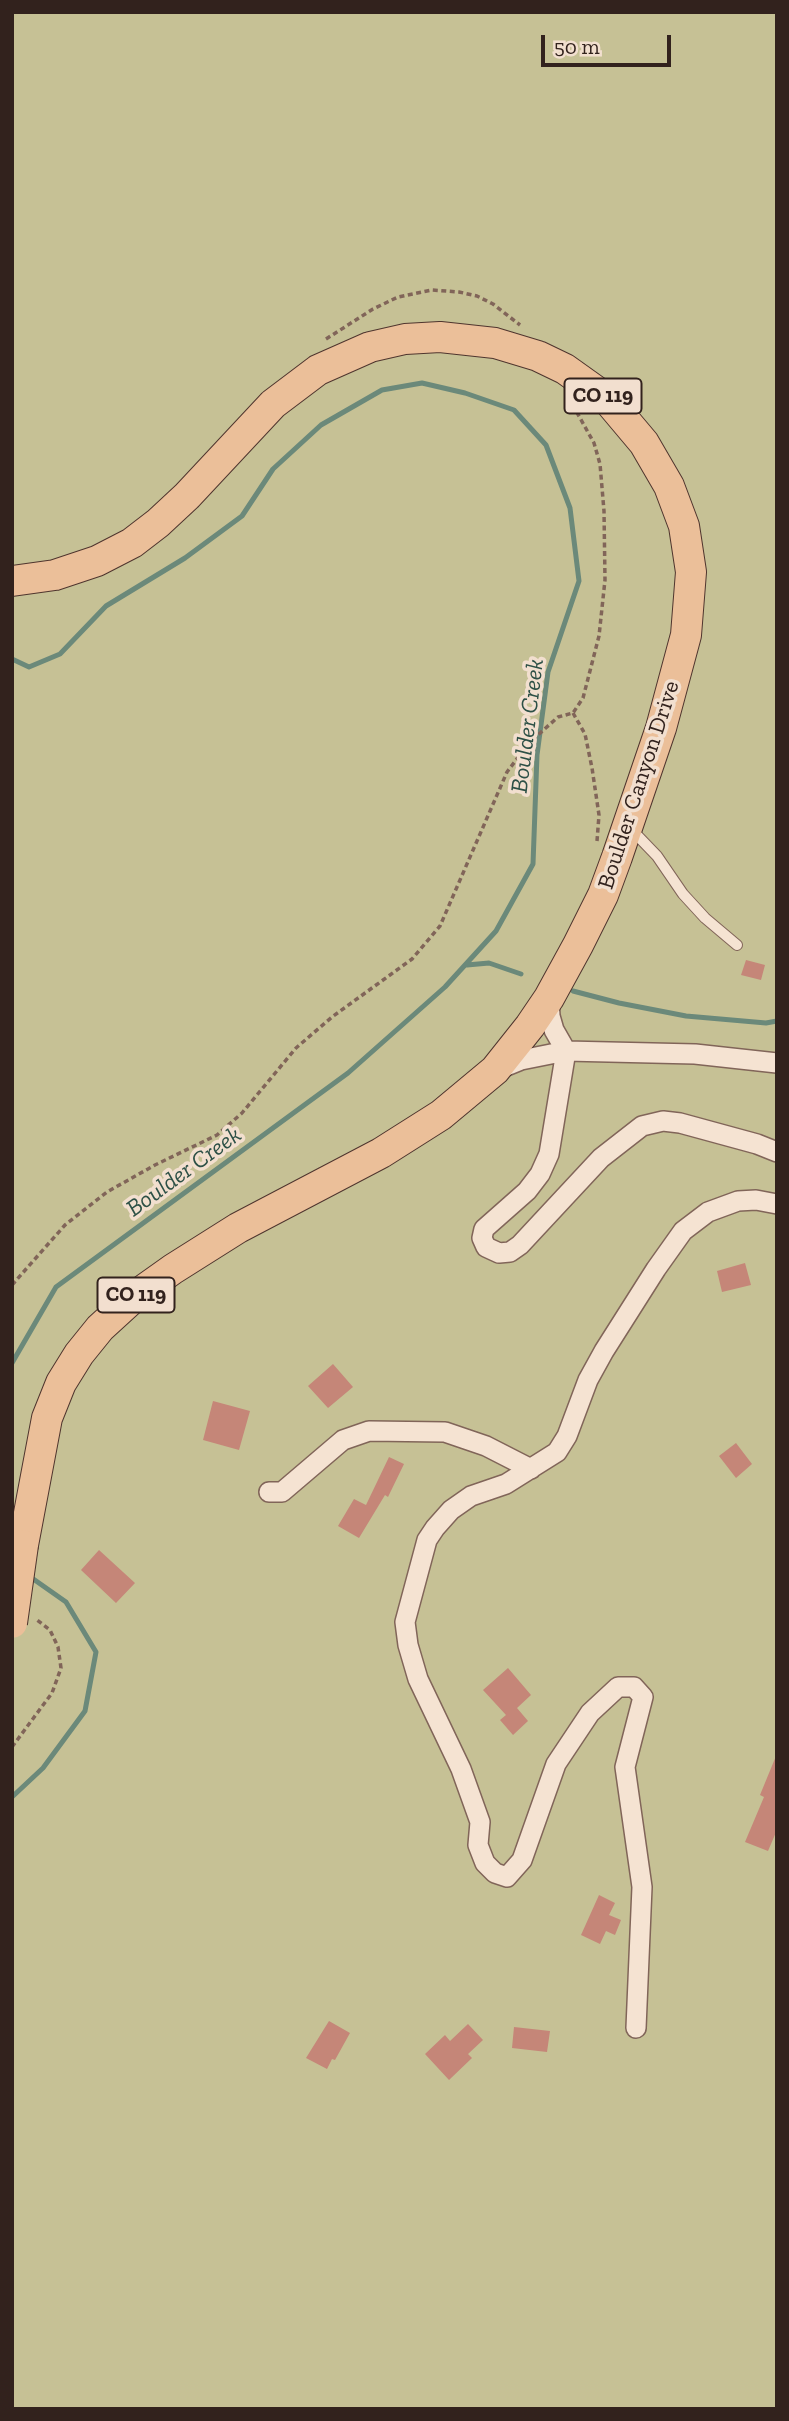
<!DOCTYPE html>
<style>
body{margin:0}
#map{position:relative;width:789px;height:2421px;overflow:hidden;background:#e9d3c0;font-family:"Zilla Slab",serif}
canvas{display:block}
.frame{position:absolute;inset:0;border:14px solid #32221d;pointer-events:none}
.scale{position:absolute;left:541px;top:35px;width:130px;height:32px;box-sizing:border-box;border:4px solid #32221d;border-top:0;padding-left:9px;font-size:21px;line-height:24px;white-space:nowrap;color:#32221d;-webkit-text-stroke:5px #f2dfcf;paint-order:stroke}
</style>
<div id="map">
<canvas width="789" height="2421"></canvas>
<div class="frame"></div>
<div class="scale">50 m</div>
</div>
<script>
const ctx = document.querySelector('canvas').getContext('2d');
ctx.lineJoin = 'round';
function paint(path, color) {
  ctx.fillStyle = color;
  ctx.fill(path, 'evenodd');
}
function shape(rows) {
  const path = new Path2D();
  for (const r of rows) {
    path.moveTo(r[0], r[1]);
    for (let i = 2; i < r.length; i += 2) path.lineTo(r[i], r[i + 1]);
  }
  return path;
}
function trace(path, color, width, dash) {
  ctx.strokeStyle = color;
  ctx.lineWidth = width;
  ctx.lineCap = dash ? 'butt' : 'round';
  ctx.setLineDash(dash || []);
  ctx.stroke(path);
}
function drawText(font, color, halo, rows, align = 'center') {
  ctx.font = font + ' "Zilla Slab",serif';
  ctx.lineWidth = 7;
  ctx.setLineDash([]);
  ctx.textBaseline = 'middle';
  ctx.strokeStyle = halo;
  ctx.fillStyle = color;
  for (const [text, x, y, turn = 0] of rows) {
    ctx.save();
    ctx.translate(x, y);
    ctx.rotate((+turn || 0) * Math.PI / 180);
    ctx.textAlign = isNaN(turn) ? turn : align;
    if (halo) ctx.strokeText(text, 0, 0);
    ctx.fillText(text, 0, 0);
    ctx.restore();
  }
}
paint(shape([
 [12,12,777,12,777,2409,12,2409]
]), '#c6c195');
trace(shape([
 [12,659,29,667,60,654,106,606,185,558,242,516,273,469,321,425,382,390,422,383,465,393,514,410,546,445,570,508,579,581,548,672,537,755,533,864,496,931,445,987,348,1073,56,1287,12,1363],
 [467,965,489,963,521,974],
 [573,991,619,1003,686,1016,766,1023,777,1021],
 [12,1797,43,1768,85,1711,96,1652,66,1602,29,1576]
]), '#6b897a', 5);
paint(shape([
 [746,960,765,965,761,980,741,975],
 [745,1263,751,1285,722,1292,717,1271],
 [333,1364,353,1387,328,1408,308,1386],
 [213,1401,250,1411,239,1450,203,1440],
 [736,1443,752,1464,736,1478,719,1456],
 [389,1457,404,1464,388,1497,385,1495,359,1538,338,1526,354,1499,366,1505],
 [99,1550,135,1583,116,1603,81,1570],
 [508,1668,531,1695,517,1708,528,1721,513,1735,500,1720,506,1715,483,1690],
 [776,1756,777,1830,768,1851,745,1842,764,1797,760,1795],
 [599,1895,615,1903,609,1915,621,1920,615,1935,606,1931,600,1944,581,1935],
 [329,2021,350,2033,335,2060,332,2059,327,2069,306,2058],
 [468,2024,483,2040,468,2054,472,2058,449,2080,425,2054,445,2035,450,2041],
 [514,2027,550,2031,547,2052,512,2048]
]), '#c58678');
const lane = shape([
 [630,828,657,856,683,894,705,918,737,945]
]);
const street = shape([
 [549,998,550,1016,554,1030,566,1051,549,1154,540,1174,527,1191,484,1229,482,1238,486,1247,499,1253,510,1252,520,1245,601,1158,642,1126,663,1121,680,1123,757,1144,777,1152],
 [499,1069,521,1060,566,1051,695,1054,777,1063],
 [269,1492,282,1492,343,1440,369,1431,445,1432,486,1446,531,1469],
 [636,2028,642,1887,625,1767,643,1697,634,1687,618,1687,590,1713,556,1764,522,1860,507,1877,495,1873,485,1863,478,1845,480,1822,461,1769,418,1679,408,1645,405,1622,427,1540,435,1528,451,1510,471,1496,506,1484,557,1452,567,1436,588,1380,604,1351,656,1269,683,1231,708,1212,738,1201,756,1200,777,1204]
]);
const primary = shape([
 [12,581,55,575,97,561,132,543,158,523,187,496,273,404,318,370,370,347,405,339,440,337,495,343,538,356,565,369,607,399,644,443,669,486,684,526,691,572,686,635,661,728,617,857,603,895,578,945,549,998,530,1026,495,1070,441,1115,381,1153,238,1228,173,1269,135,1296,100,1328,79,1354,61,1383,47,1418,23,1545]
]);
trace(lane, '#816559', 12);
trace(street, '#816559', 22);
trace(primary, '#4f352e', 32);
trace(shape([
 [326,339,373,309,398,297,432,290,459,292,477,296,493,304,520,325],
 [573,713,585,734,592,768,599,815,597,841],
 [12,1285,65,1225,107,1192,155,1165,217,1135,242,1113,296,1048,332,1017,412,959,440,926,507,772,529,743,558,717,573,713,583,698,599,636,605,580,604,511,600,464,594,443,575,409],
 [12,1747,52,1693,61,1668,58,1647,50,1630,37,1620]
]), '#816559', 3.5, [5, 3.5]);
trace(lane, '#f5e3d2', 10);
trace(street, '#f5e3d2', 19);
trace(primary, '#ebbf99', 30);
const primaryBridge = shape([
 [12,1623,23,1545]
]);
trace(primaryBridge, '#4f352e', 32, []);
trace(primaryBridge, '#ebbf99', 30);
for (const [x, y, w] of [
 [603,396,77],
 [136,1295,77]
]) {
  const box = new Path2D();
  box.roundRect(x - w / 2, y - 17.5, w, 35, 5);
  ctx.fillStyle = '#f2dfcf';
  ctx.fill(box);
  trace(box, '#32221d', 2);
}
drawText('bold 21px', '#32221d', null, [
 ["CO 119",603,396],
 ["CO 119",136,1295]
]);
drawText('23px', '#32221d', '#f2dfcf', [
 ["Boulder Canyon Drive",639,785,-72]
]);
drawText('italic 24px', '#2d5046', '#f2dfcf', [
 ["Boulder Creek",528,726,-83],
 ["Boulder Creek",184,1172,-36]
]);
</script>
